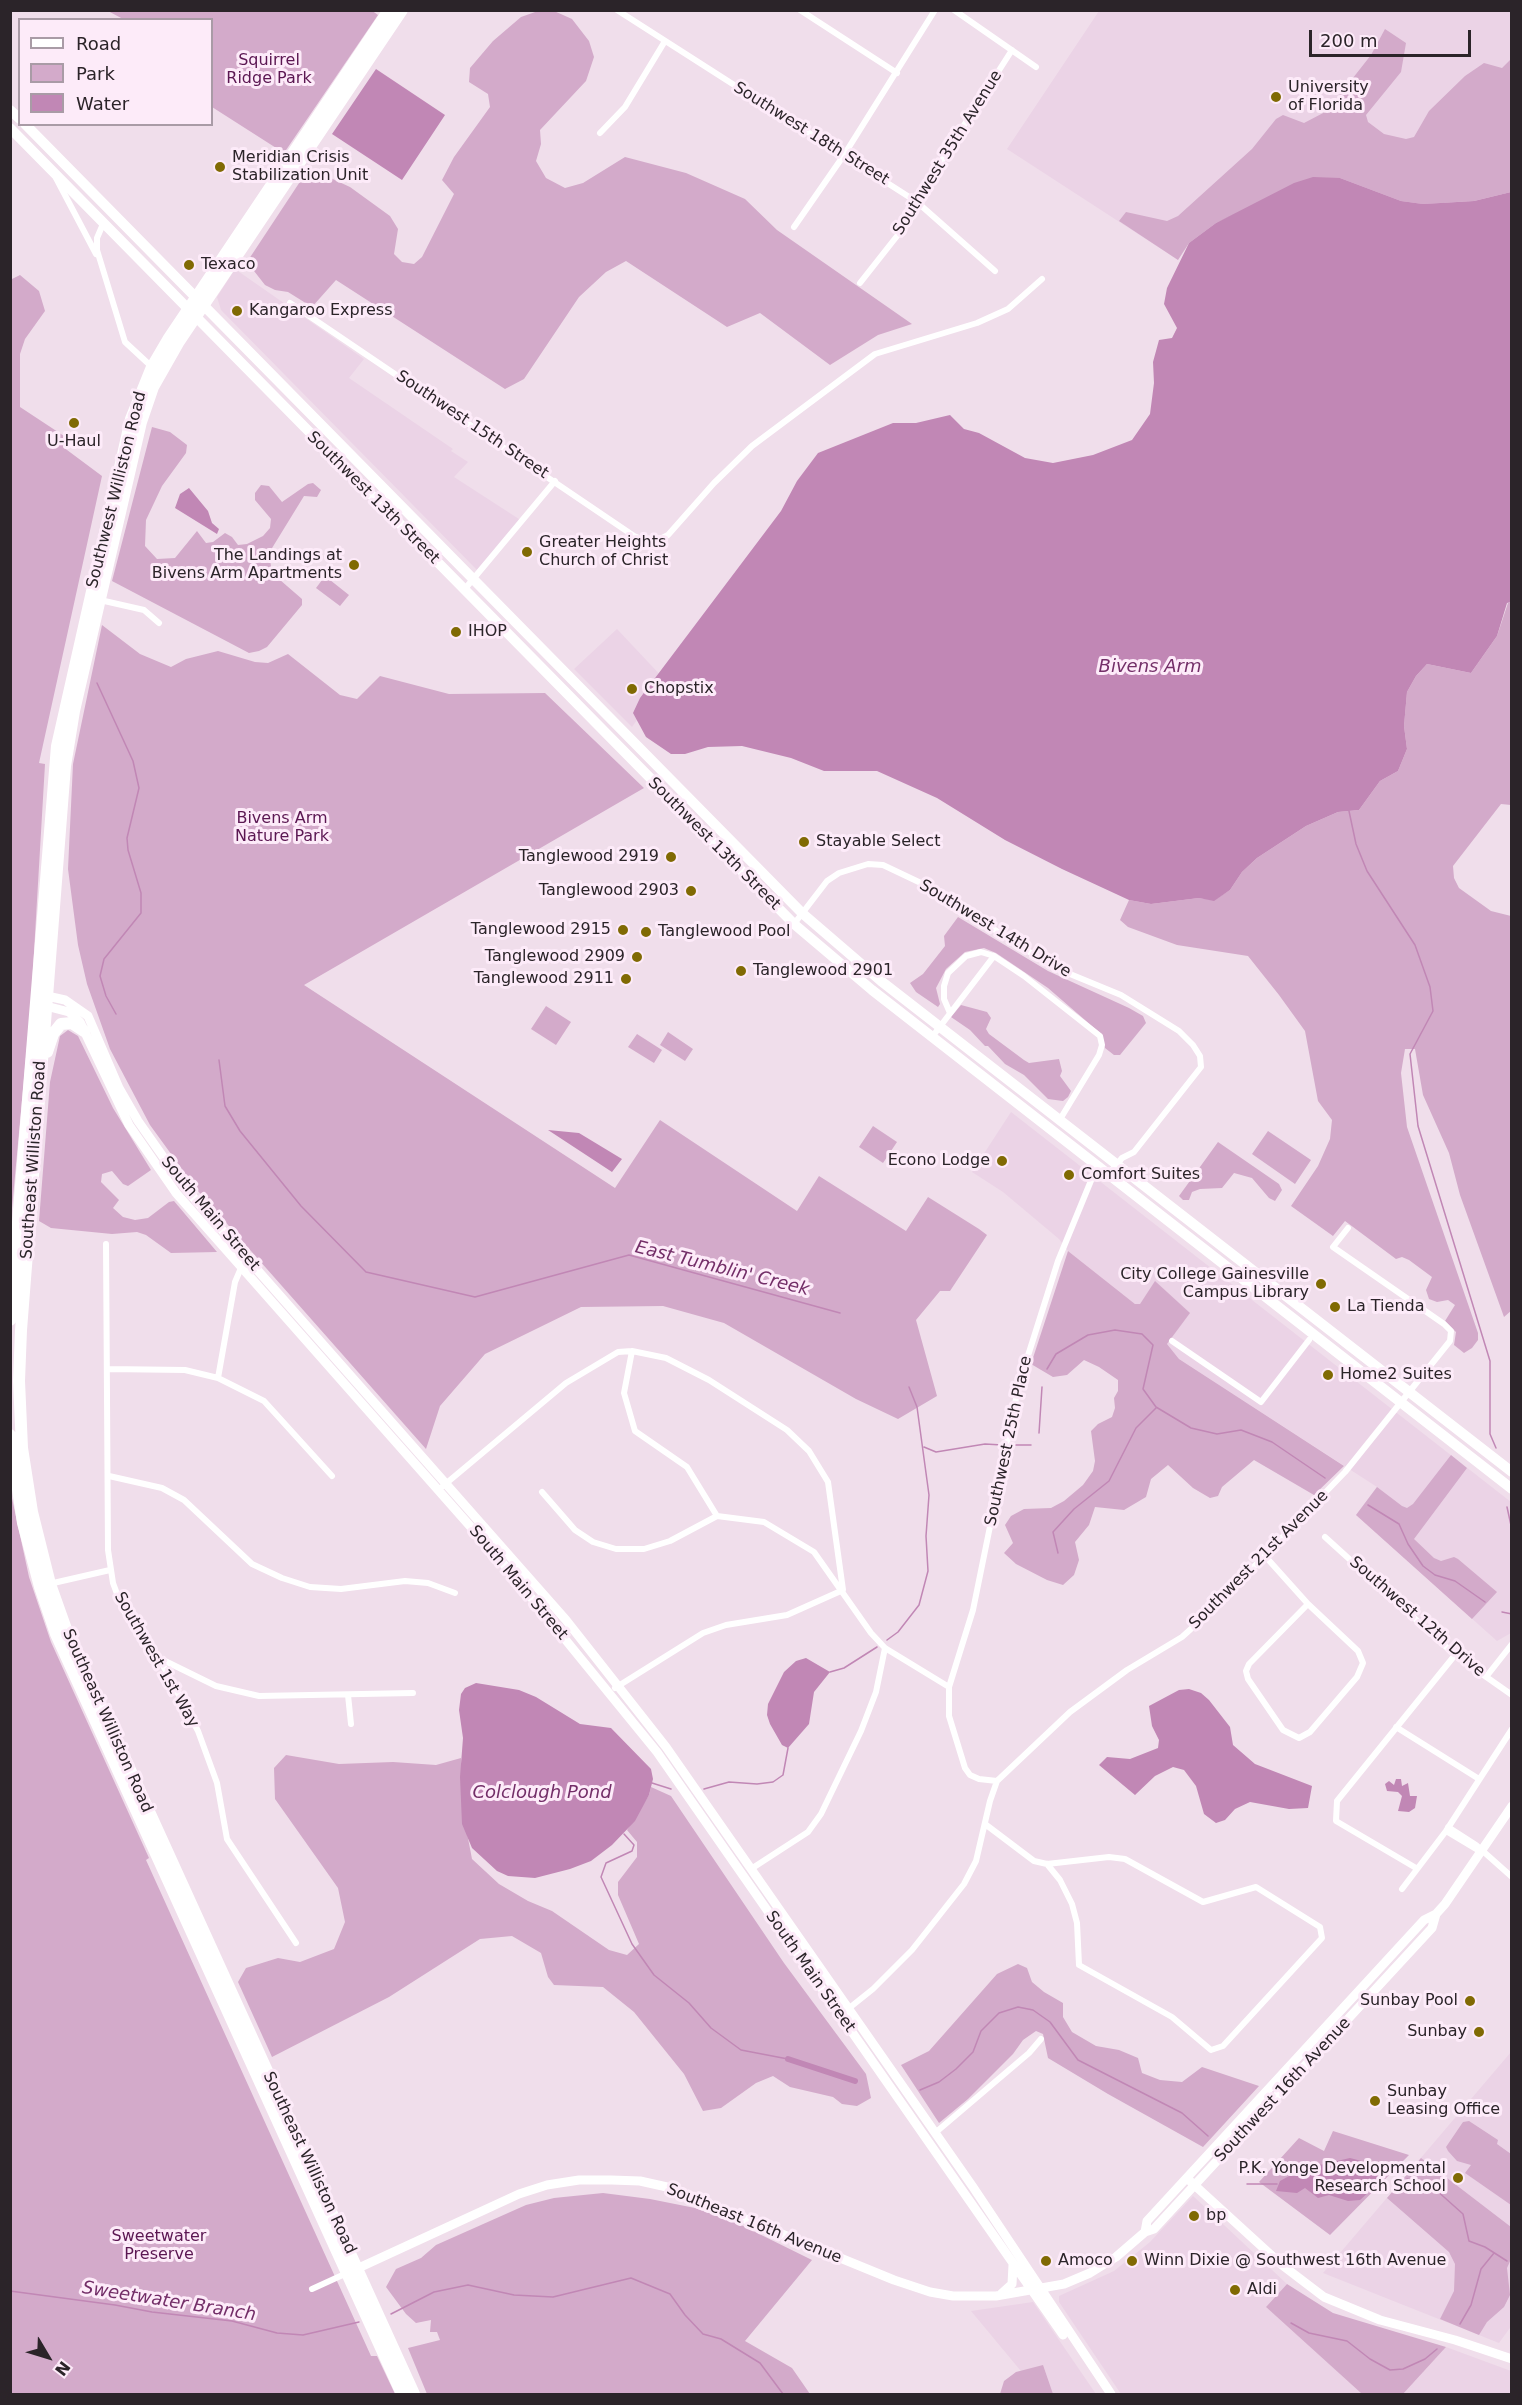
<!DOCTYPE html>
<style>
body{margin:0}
#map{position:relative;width:1522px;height:2405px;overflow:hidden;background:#f0deeb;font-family:"DejaVu Sans",sans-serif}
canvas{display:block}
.frame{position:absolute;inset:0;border:12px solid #2b2429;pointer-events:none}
.legend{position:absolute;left:18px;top:18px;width:195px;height:108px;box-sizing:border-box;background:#fdebf9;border:2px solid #a99ba6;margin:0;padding:8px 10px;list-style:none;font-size:18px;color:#2b2429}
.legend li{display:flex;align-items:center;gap:12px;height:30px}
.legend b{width:30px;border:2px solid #a99ba6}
.north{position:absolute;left:18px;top:2327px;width:60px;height:60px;-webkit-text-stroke:4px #fdebf9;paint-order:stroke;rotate:128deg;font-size:16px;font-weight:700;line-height:24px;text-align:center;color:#2b2429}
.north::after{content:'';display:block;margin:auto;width:21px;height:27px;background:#2b2429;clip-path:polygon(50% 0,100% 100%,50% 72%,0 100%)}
.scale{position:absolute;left:1309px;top:30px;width:162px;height:27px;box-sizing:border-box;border:3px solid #2b2429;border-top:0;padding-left:8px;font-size:18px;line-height:21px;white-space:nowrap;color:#2b2429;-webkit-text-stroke:4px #fdebf9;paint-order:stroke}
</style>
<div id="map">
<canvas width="1522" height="2405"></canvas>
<div class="frame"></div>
<ul class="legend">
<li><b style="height:8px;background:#fff"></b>Road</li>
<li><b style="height:16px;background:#d3aaca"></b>Park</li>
<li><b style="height:16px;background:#c187b5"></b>Water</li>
</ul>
<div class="north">N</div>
<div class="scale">200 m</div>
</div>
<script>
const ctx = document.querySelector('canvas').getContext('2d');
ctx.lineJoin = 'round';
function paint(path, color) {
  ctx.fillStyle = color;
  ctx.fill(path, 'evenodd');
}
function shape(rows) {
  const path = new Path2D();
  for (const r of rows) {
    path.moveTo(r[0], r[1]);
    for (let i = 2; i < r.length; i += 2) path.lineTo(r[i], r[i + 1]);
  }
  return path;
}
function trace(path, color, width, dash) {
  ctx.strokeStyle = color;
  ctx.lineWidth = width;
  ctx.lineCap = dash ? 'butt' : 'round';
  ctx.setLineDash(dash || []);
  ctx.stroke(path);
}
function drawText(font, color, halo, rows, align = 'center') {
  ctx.font = font + ' "DejaVu Sans",sans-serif';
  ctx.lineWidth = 6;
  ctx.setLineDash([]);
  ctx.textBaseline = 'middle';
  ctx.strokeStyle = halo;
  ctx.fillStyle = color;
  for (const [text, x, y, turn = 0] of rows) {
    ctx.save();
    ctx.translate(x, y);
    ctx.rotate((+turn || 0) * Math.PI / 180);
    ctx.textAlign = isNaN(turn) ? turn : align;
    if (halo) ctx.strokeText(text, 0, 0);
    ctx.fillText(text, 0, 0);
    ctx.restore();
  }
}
paint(shape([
 [1099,11,1511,11,1512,192,1189,243,1178,260,1007,149],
 [235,269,364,359,349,378,453,449,451,451,468,462,454,477,522,521,477,570,221,310,217,297],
 [617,629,665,680,632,727,574,669],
 [1011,1112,1511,1502,1511,1633,1497,1641,1356,1515,1377,1487,1179,1359,1167,1344,1189,1313,1155,1282,1140,1304,1135,1304,1068,1251,1059,1239,1003,1192,972,1172],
 [1511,2052,1512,2325,1499,2343,1323,2273],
 [1193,2196,1287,2284,1266,2307,1362,2394,1121,2394,1059,2302,1059,2296,1114,2271,1150,2242],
 [1033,2302,1096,2394,1040,2394,971,2311],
 [1446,2347,1511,2371,1511,2394,1403,2394]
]), '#ebd3e6');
paint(shape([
 [371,10,378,15,284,153,212,107,212,20,123,19,108,11],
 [538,11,554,11,572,19,589,41,594,57,586,81,540,130,541,144,536,161,546,178,565,188,583,183,625,157,686,173,745,199,777,230,912,324,878,335,830,365,760,313,727,327,626,261,606,272,579,297,524,379,505,389,336,280,312,307,288,292,275,290,265,285,247,262,309,168,350,187,390,216,398,229,394,254,402,262,414,264,422,257,454,194,442,180,454,157,490,107,488,94,469,82,470,68,493,41,521,17],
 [1385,29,1406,43,1401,72,1366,115,1368,122,1384,134,1406,139,1414,137,1429,111,1465,76,1484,63,1502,68,1511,59,1511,192,1474,201,1423,204,1401,201,1340,178,1250,207,1216,223,1189,243,1178,260,1119,221,1126,212,1167,221,1178,216,1252,149,1276,119,1283,115,1304,123,1327,111,1371,55],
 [20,275,39,291,45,311,25,339,20,354,20,407,64,436,63,447,102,476,39,763,45,764,31,1003,11,1219,10,280],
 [152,427,170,432,187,445,186,453,162,486,146,520,145,546,157,559,175,558,197,531,206,543,213,542,225,533,232,537,238,545,247,544,263,536,270,528,271,519,255,500,255,493,261,485,269,486,282,502,308,484,313,483,321,490,317,497,304,496,269,553,272,573,302,599,302,605,267,647,259,651,249,653,112,581],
 [325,576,349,595,340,606,316,588],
 [1511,602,1511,805,1501,804,1453,866,1454,878,1459,888,1491,911,1511,916,1512,1310,1504,1317,1460,1195,1449,1153,1423,1095,1415,1049,1405,1049,1401,1073,1407,1127,1478,1333,1478,1340,1472,1348,1464,1353,1454,1345,1456,1332,1445,1321,1455,1305,1448,1300,1437,1302,1429,1299,1426,1290,1432,1277,1409,1260,1402,1257,1396,1259,1345,1221,1333,1236,1291,1206,1318,1166,1330,1139,1332,1120,1318,1101,1305,1031,1279,995,1248,956,1177,945,1128,927,1120,920,1129,900,1151,904,1199,898,1214,900,1230,890,1242,872,1257,858,1306,826,1338,812,1359,810,1380,781,1398,771,1407,749,1404,726,1407,692,1416,676,1427,664,1471,673,1497,636,1508,603],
 [102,625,140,654,171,667,186,659,218,651,255,662,268,663,288,654,340,695,357,699,380,676,449,694,545,693,644,788,304,985,615,1188,660,1120,797,1211,819,1176,906,1231,928,1197,979,1229,987,1235,950,1291,940,1291,916,1320,937,1396,898,1419,856,1399,724,1323,663,1306,581,1307,485,1354,440,1406,426,1449,198,1191,150,1125,110,1049,87,984,78,945,68,869,73,764],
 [958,917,1048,971,1129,1008,1143,1016,1146,1023,1120,1055,1114,1055,1105,1048,1100,1033,1048,988,996,953,984,948,965,952,946,969,936,988,940,1004,938,1007,916,992,910,983,923,974,945,946,944,936],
 [961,1005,987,1012,991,1018,986,1029,989,1034,1024,1060,1029,1063,1059,1059,1062,1071,1060,1076,1071,1091,1068,1097,1063,1101,1048,1099,1024,1075,1005,1064,988,1046,985,1046,970,1030,951,1017],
 [546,1006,571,1022,556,1045,531,1029],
 [68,1030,78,1036,113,1108,151,1170,128,1186,123,1184,112,1171,102,1174,101,1182,119,1200,113,1208,123,1217,135,1220,148,1218,169,1202,174,1201,217,1252,171,1253,146,1235,137,1232,112,1234,51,1228,39,1221,50,1082,60,1036],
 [668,1032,693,1049,685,1061,660,1045],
 [637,1034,662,1050,654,1063,628,1047],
 [873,1126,897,1142,883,1163,859,1147],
 [1268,1131,1311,1160,1295,1184,1252,1154],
 [1218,1142,1279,1184,1282,1190,1275,1201,1269,1198,1252,1178,1234,1173,1222,1188,1200,1189,1192,1192,1189,1200,1183,1200,1179,1196],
 [1068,1251,1135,1304,1140,1304,1155,1281,1190,1313,1167,1344,1179,1359,1344,1466,1314,1495,1254,1460,1222,1487,1218,1496,1210,1498,1193,1488,1168,1465,1151,1479,1146,1497,1124,1510,1095,1507,1089,1525,1075,1542,1079,1560,1074,1575,1063,1585,1047,1580,1016,1564,1004,1553,1013,1543,1005,1525,1011,1516,1024,1509,1051,1508,1064,1501,1083,1485,1093,1471,1095,1461,1091,1431,1098,1424,1112,1417,1115,1408,1114,1398,1118,1391,1118,1380,1099,1367,1084,1360,1067,1375,1053,1377,1031,1364],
 [1451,1455,1467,1468,1414,1539,1434,1558,1441,1561,1454,1557,1458,1559,1497,1592,1472,1619,1356,1515,1377,1487,1402,1506,1407,1508,1413,1504],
 [10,1489,29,1577,51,1642,149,1858,146,1860,371,2356,377,2356,395,2394,11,2394],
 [286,1755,339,1764,393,1762,436,1765,461,1758,462,1807,472,1859,499,1884,528,1901,552,1911,609,1950,627,1955,639,1944,618,1895,618,1882,637,1857,637,1842,627,1830,649,1795,651,1787,671,1796,784,1963,866,2074,871,2098,857,2106,842,2104,833,2097,790,2087,773,2076,756,2083,721,2108,703,2111,684,2074,634,2012,603,1987,554,1985,548,1977,541,1953,512,1936,480,1939,389,1997,272,2057,238,1982,246,1968,278,1958,300,1962,334,1949,345,1922,338,1888,275,1799,274,1768],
 [1018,1964,1027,1968,1032,1982,1044,1992,1063,2003,1063,2017,1072,2032,1096,2046,1119,2050,1138,2058,1142,2073,1160,2080,1182,2082,1202,2067,1259,2086,1203,2147,1108,2094,1048,2058,1043,2034,1036,2031,1023,2040,1013,2054,968,2099,939,2123,901,2065,929,2051,997,1974],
 [1469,2121,1498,2140,1497,2144,1511,2154,1511,2205,1465,2173,1471,2165,1457,2161,1448,2151,1446,2147,1463,2122],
 [1333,2131,1409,2155,1330,2235,1259,2182,1299,2138,1324,2151],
 [1421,2158,1511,2227,1511,2259,1507,2268,1510,2295,1504,2307,1487,2322,1479,2335,1440,2319,1454,2291,1455,2264,1449,2252,1387,2198],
 [603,2193,650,2199,695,2208,737,2223,812,2260,745,2341,792,2368,810,2394,427,2394,408,2348,440,2340,437,2332,430,2332,431,2320,416,2323,406,2314,386,2287,396,2269,421,2258,436,2245,526,2205,554,2198],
 [1287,2284,1333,2313,1446,2347,1403,2394,1362,2394,1266,2307],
 [1043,2365,1053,2394,1000,2394,1004,2381,1016,2372]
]), '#d3aaca');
paint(shape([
 [376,69,445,115,402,180,332,134],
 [1313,177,1340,178,1401,201,1423,204,1474,201,1511,192,1511,602,1507,603,1497,636,1471,673,1427,664,1416,676,1407,692,1404,726,1407,749,1398,771,1380,781,1359,810,1338,812,1306,826,1257,858,1242,872,1230,890,1214,901,1199,898,1151,904,1129,900,1062,869,1005,840,937,798,877,771,824,771,791,758,742,746,708,747,685,754,671,754,646,737,633,713,640,698,781,511,797,481,818,453,893,423,916,423,950,415,964,429,979,433,1025,458,1053,463,1093,455,1132,440,1150,414,1154,383,1153,362,1159,340,1172,338,1177,328,1164,304,1167,288,1189,243,1216,223,1294,183],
 [189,488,208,511,212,523,219,529,217,534,175,508,180,494],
 [548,1130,579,1133,622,1159,612,1172],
 [806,1658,830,1672,814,1692,809,1724,788,1748,782,1745,770,1724,767,1715,768,1704,784,1672,796,1661],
 [476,1683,519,1690,536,1697,580,1724,611,1728,651,1769,653,1779,649,1795,635,1821,612,1845,591,1861,570,1869,535,1878,508,1876,497,1871,472,1848,462,1824,460,1777,463,1738,459,1710,461,1694,465,1688],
 [1189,1689,1201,1693,1209,1700,1230,1727,1233,1745,1255,1764,1312,1786,1308,1808,1289,1809,1250,1802,1235,1809,1225,1820,1216,1823,1204,1814,1196,1786,1184,1770,1173,1767,1155,1776,1135,1795,1099,1765,1107,1757,1130,1759,1158,1748,1159,1740,1152,1726,1149,1706,1179,1690],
 [1396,1779,1401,1779,1402,1786,1408,1783,1410,1796,1417,1796,1415,1808,1409,1812,1398,1811,1402,1796,1398,1792,1387,1791,1385,1784,1389,1781,1394,1785],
 [1350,2158,1373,2164,1388,2164,1381,2181,1360,2200,1348,2201,1329,2195,1318,2198,1305,2188,1297,2193,1276,2191,1280,2181,1302,2169]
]), '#c187b5');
trace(shape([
 [97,683,133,761,139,788,127,838,128,850,141,893,141,913,104,959,100,976,106,996,116,1014],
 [1349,811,1356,844,1367,871,1415,945,1430,987,1433,1011,1410,1054,1418,1126,1490,1361,1490,1434,1496,1448],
 [219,1060,225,1106,240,1131,301,1206,366,1272,475,1297,629,1255,840,1313],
 [1047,1369,1056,1354,1088,1335,1115,1330,1142,1334,1153,1345,1143,1389,1156,1407,1191,1428,1217,1434,1241,1430,1272,1442,1325,1478],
 [1039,1433,1042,1387],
 [1011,1445,1031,1445],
 [924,1447,936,1452,985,1444,1002,1445],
 [1368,1505,1399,1524,1408,1544,1423,1566,1435,1575,1455,1581,1485,1602],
 [1507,1507,1512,1530],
 [1058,1553,1053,1532,1074,1509,1109,1481,1136,1428,1156,1408],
 [1502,1612,1512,1614],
 [887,1640,898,1632,919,1605,928,1571,926,1536,929,1495,917,1407,909,1387],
 [830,1672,844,1668,877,1647],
 [652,1783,671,1789],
 [704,1789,729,1782,757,1784,773,1782,783,1775,788,1748],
 [624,1834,634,1845,632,1851,606,1863,601,1877,632,1944,654,1975,689,2003,711,2028,741,2050,788,2059],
 [920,2090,939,2082,956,2069,973,2052,981,2031,999,2013,1018,2007,1033,2010,1050,2022,1078,2060,1182,2113,1208,2136],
 [1407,2179,1435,2189,1463,2214,1469,2241,1485,2247,1507,2261],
 [1247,2184,1277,2184],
 [10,2291,115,2305,152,2312,232,2321,277,2333,303,2335,359,2322],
 [391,2314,434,2292,468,2285,514,2295,553,2297,631,2278,670,2294,685,2315,703,2334,721,2339,760,2363,783,2394],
 [1291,2323,1309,2333,1347,2341,1370,2359,1390,2370,1403,2369,1425,2359,1437,2349],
 [1460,2324,1471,2305,1481,2269,1494,2253]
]), '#c187b5', 1.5);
trace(shape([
 [788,2059,855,2081]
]), '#c187b5', 6);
trace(shape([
 [617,10,917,202,995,271],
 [800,10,897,73],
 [954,10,1036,67],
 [600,133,625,107,665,41],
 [56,178,96,254],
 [103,224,97,238,97,250,125,342,152,367],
 [794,227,844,155,935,10],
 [860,283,912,217,917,202,950,147,1012,50],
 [290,303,634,536,649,542,656,541,668,535,714,483,752,446,875,354,977,323,1008,309,1042,279],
 [464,590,555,481],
 [100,600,144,610,159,623],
 [794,924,827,881,839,873,868,864,883,865,923,884,1053,967,1121,995,1179,1031,1193,1045,1200,1056,1201,1067,1134,1152,1122,1158,1108,1175],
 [950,1013,944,999,944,986,948,973,966,956,981,952,994,956,1024,976,1100,1036,1102,1045,1099,1055,1059,1121],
 [932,1037,994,956],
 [106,1244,108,1550,113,1583,123,1610,159,1658,198,1731,217,1783,227,1839,296,1943],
 [1172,1341,1261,1402,1309,1340],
 [632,1351,624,1393,635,1431,687,1467,717,1516,764,1522,814,1552,871,1633,885,1648,949,1687],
 [108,1369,185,1370,218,1378,264,1401,332,1476],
 [218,1378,235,1282,241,1268],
 [109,1476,162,1488,184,1500,252,1564,282,1578,310,1587,341,1589,405,1581,428,1583,455,1593],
 [443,1486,566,1383,618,1352,632,1351,666,1358,709,1380,787,1430,809,1451,828,1482,843,1590,787,1615,726,1625,703,1633,615,1688],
 [542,1492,575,1530,593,1542,616,1549,644,1549,670,1541,717,1516],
 [1325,1537,1455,1655,1512,1695],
 [1265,1556,1308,1604,1358,1651,1363,1663,1357,1677,1339,1698,1310,1732,1299,1738,1283,1730,1248,1679,1246,1671,1249,1664,1308,1604],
 [49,1584,110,1570],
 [159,1658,216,1686,259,1696,413,1693],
 [1486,1677,1512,1644],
 [348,1695,351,1724],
 [1396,1727,1479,1779],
 [997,1781,979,1779,970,1775,965,1768,949,1716,949,1687,973,1610,1019,1384,1058,1261,1097,1166],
 [985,1824,1034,1861,1047,1864,1109,1857,1125,1859,1203,1902,1256,1887,1320,1927,1322,1938,1223,2046,1211,2050,1172,2017,1079,1965,1077,1923,1072,1904,1060,1880,1047,1864],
 [1448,1827,1476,1845,1512,1877],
 [1446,1831,1481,1852],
 [1416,1868,1336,1821,1337,1801,1455,1655],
 [751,1869,808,1832,821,1814,861,1731,876,1692,885,1648],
 [1402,1889,1446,1831,1512,1729],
 [848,2009,873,1989,912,1950,964,1884,976,1861,990,1801,997,1781,1070,1712,1127,1670,1182,1637,1212,1610,1345,1472,1450,1341,1451,1331,1444,1324,1333,1247,1348,1228],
 [935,2133,1029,2053,1041,2039],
 [312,2289,347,2273]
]), '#fff', 6);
trace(shape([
 [42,999,47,996,65,1000,88,1016,119,1088,138,1121,185,1188,566,1620,666,1747,973,2187,1111,2394],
 [42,1005,69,1012,80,1022,129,1125,176,1193,507,1568,657,1752,1063,2335],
 [1190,2181,1282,2265,1324,2297,1380,2320,1455,2340,1512,2359],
 [1145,2232,1147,2221,1424,1920,1436,1914,1445,1904,1512,1806],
 [352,2271,519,2194,547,2185,579,2180,611,2180,640,2181,667,2187,894,2280,930,2292,953,2296,996,2296,1064,2284,1090,2273,1116,2257,1145,2232,1154,2229,1432,1928,1436,1914],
 [1001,2294,1012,2284,1013,2265]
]), '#fff', 9);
trace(shape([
 [10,110,20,119],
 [25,124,802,913,881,981,1512,1472],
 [10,128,794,924,872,990,1512,1489]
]), '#fff', 10);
trace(shape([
 [402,10,178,343,153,387,141,422,74,711,65,766,21,1330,19,1381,22,1448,32,1512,50,1584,66,1629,414,2394],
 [47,1052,53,1034,61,1024,72,1023,84,1031],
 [10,1320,57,746,131,419,152,367,169,338,389,10],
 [10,1435,23,1523,40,1587,56,1634,402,2394]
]), '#fff', 12);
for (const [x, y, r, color] of [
 [1276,97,6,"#806a03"],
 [220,167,6,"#806a03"],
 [189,265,6,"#806a03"],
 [237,311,6,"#806a03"],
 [74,423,6,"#806a03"],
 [527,552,6,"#806a03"],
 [354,565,6,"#806a03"],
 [456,632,6,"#806a03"],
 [632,689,6,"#806a03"],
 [804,842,6,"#806a03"],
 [671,857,6,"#806a03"],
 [691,891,6,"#806a03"],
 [623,930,6,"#806a03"],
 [646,932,6,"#806a03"],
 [637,957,6,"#806a03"],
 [741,971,6,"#806a03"],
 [626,979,6,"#806a03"],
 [1002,1161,6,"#806a03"],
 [1069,1175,6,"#806a03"],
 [1321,1284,6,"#806a03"],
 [1335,1307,6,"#806a03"],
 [1328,1375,6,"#806a03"],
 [1470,2001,6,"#806a03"],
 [1479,2032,6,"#806a03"],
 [1375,2101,6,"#806a03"],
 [1458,2178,6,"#806a03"],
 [1194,2216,6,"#806a03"],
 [1046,2261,6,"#806a03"],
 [1132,2261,6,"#806a03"],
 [1235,2290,6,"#806a03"]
]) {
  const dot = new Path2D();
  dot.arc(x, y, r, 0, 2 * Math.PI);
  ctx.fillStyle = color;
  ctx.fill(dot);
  trace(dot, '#fdebf9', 2);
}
drawText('16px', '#5b1752', '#fdebf9', [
 ["Squirrel",269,61],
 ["Ridge Park",269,79],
 ["Bivens Arm",282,819],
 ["Nature Park",282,837],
 ["Sweetwater",159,2237],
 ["Preserve",159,2255]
]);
drawText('16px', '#2b2429', '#fdebf9', [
 ["University",1288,88],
 ["of Florida",1288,106],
 ["Meridian Crisis",232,158],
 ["Stabilization Unit",232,176],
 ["Texaco",201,265],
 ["Kangaroo Express",249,311],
 ["U-Haul",74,442,"center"],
 ["Greater Heights",539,543],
 ["Church of Christ",539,561],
 ["The Landings at",342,556,"right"],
 ["Bivens Arm Apartments",342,574,"right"],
 ["IHOP",468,632],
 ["Chopstix",644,689],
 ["Stayable Select",816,842],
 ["Tanglewood 2919",659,857,"right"],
 ["Tanglewood 2903",679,891,"right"],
 ["Tanglewood 2915",611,930,"right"],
 ["Tanglewood Pool",658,932],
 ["Tanglewood 2909",625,957,"right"],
 ["Tanglewood 2901",753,971],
 ["Tanglewood 2911",614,979,"right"],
 ["Econo Lodge",990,1161,"right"],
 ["Comfort Suites",1081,1175],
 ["City College Gainesville",1309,1275,"right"],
 ["Campus Library",1309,1293,"right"],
 ["La Tienda",1347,1307],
 ["Home2 Suites",1340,1375],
 ["Sunbay Pool",1458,2001,"right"],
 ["Sunbay",1467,2032,"right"],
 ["Sunbay",1387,2092],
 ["Leasing Office",1387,2110],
 ["P.K. Yonge Developmental",1446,2169,"right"],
 ["Research School",1446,2187,"right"],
 ["bp",1206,2216],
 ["Amoco",1058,2261],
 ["Winn Dixie @ Southwest 16th Avenue",1144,2261],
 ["Aldi",1247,2290]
], 'left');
drawText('16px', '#2b2429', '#fdebf9', [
 ["Southwest 18th Street",811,134,32],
 ["Southwest 35th Avenue",948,153,-58],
 ["Southwest 15th Street",472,425,34],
 ["Southwest Williston Road",117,490,-76],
 ["Southwest 13th Street",373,498,45],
 ["Southwest 13th Street",714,844,45],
 ["Southwest 14th Drive",995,929,31],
 ["Southeast Williston Road",34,1160,-86],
 ["South Main Street",210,1214,50],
 ["Southwest 25th Place",1009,1441,-78],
 ["Southwest 21st Avenue",1259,1560,-45],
 ["South Main Street",518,1583,50],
 ["Southwest 12th Drive",1417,1617,41],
 ["Southwest 1st Way",156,1660,60],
 ["Southeast Williston Road",107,1721,66],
 ["South Main Street",810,1972,55],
 ["Southwest 16th Avenue",1283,2090,-47],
 ["Southeast Williston Road",309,2163,65],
 ["Southeast 16th Avenue",754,2224,22]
]);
drawText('italic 18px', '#732e68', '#fdebf9', [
 ["Bivens Arm",1150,667],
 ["East Tumblin' Creek",722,1269,14],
 ["Colclough Pond",542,1793],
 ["Sweetwater Branch",169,2302,9]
]);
</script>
